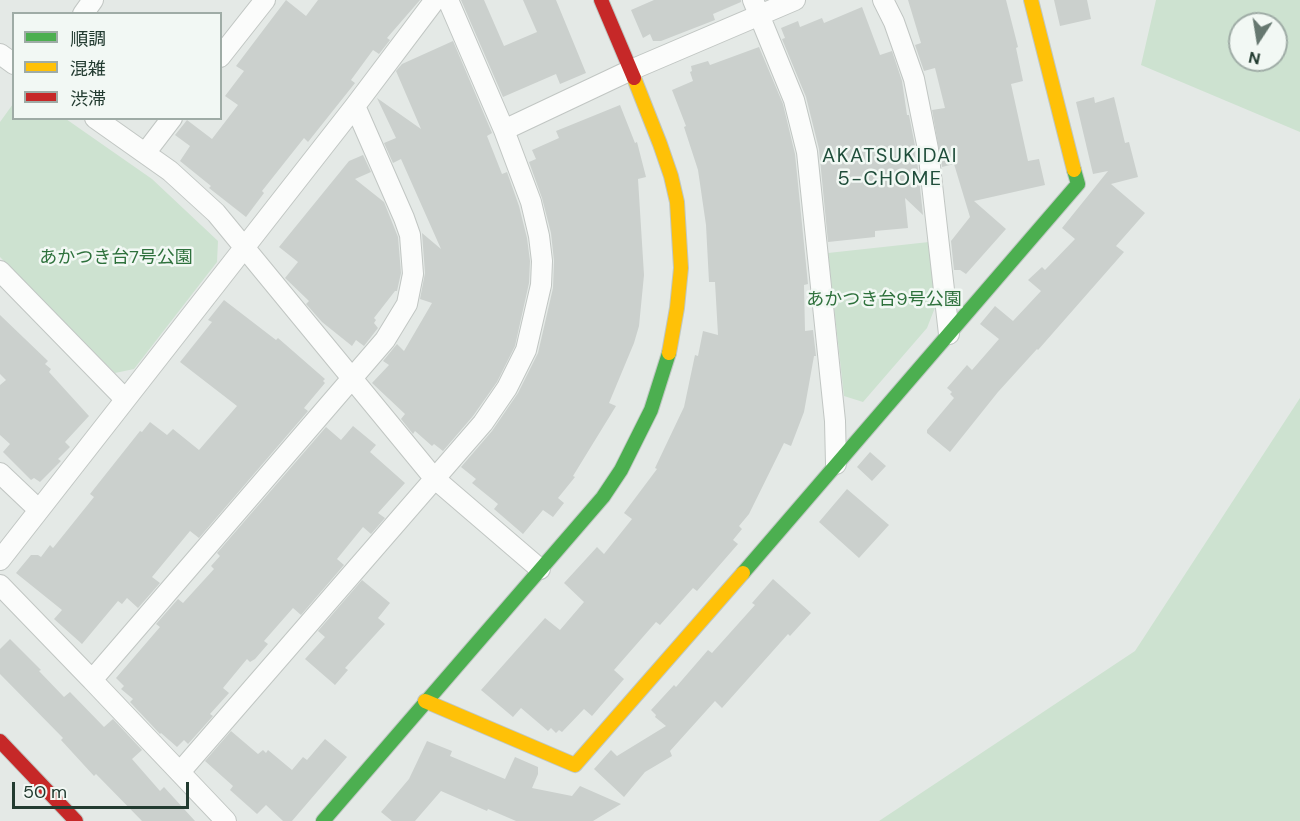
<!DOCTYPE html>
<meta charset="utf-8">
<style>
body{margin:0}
#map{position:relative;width:1300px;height:821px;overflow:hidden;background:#e4e9e6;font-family:"DM Sans","Noto Sans JP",sans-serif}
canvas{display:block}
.legend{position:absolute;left:12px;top:12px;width:210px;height:108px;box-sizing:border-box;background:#f2f8f4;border:2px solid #9faca6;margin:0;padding:8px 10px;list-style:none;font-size:18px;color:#223b30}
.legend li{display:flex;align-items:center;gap:12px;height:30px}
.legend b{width:30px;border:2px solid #9faca6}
.north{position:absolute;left:1228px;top:12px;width:60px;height:60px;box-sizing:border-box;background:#f2f8f4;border:2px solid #9faca6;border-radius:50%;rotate:192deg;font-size:16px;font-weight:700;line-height:24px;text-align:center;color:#223b30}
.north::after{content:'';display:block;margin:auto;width:21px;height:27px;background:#667870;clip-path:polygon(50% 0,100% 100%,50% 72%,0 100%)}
.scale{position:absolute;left:12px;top:782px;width:177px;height:27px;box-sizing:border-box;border:3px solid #223b30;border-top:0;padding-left:8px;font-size:18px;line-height:21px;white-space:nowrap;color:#223b30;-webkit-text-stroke:4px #f2f8f4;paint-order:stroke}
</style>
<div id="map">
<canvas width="1300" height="821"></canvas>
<ul class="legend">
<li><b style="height:8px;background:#4caf50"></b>順調</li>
<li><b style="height:8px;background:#ffc107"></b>混雑</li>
<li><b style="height:8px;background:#c62828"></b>渋滞</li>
</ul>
<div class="north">N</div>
<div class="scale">50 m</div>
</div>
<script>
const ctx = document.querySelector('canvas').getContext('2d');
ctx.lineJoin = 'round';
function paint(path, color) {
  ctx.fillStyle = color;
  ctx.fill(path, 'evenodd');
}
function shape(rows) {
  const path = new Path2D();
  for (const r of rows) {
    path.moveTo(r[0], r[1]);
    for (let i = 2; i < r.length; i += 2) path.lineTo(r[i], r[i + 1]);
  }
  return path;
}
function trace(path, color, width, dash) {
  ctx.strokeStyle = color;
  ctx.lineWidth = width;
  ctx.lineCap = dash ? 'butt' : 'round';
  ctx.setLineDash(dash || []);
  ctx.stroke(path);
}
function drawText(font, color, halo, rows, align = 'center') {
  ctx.font = font + ' "DM Sans","Noto Sans JP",sans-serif';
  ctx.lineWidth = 5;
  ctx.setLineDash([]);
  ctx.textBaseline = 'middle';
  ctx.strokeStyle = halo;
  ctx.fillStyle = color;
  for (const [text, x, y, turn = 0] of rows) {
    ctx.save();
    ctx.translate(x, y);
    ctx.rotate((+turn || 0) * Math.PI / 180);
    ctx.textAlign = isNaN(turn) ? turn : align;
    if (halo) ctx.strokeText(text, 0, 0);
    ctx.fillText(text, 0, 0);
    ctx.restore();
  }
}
paint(shape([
 [1156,0,1300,0,1300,132,1141,65],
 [1240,24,1276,24,1276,60,1240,60],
 [13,104,14,118,66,119,152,179,218,241,217,262,134,369,115,373,0,257,0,122],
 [929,242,936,305,927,328,863,402,844,396,828,253],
 [1300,398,1300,821,879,821,1135,651]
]), '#cde2d0');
paint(shape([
 [286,0,306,16,318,0,420,0,387,38,390,40,379,54,373,50,351,80,355,83,308,142,304,138,262,191,264,193,246,217,209,188,211,186,180,161,190,146,175,135,187,120,212,139,238,105,225,96,244,71,236,66],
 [461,0,484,0,504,46,537,32,523,0,556,0,586,73,560,84,556,74,503,97],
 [654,0,741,0,741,2,713,14,715,20,661,41,653,41,650,34,643,38,631,10],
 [908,0,1006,0,1018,47,1016,48,1023,81,1011,84,1028,161,1039,159,1045,185,974,201,1006,229,966,274,960,270,954,270,951,241,970,217,954,164,942,167,932,110,945,108,935,68,924,71,915,45,921,43],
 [1054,0,1087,0,1091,19,1060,26],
 [862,7,880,55,892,51,902,81,907,115,909,115,916,151,923,215,905,198,908,228,875,231,875,237,828,242,819,149,806,97,782,39,785,38,781,28,798,21,800,27,822,18,824,23],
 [453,41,492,133,487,136,502,174,507,172,519,206,527,238,530,261,529,283,515,346,497,382,473,416,443,451,434,444,432,446,415,431,413,434,401,419,405,414,372,383,389,365,383,361,397,344,404,351,432,303,420,299,425,273,422,233,441,249,401,159,393,163,384,143,396,138,377,98,421,129,396,71,402,64],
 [759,47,783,104,795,154,808,284,804,285,805,331,813,330,816,356,814,356,804,412,791,446,784,443,749,514,739,526,742,529,733,540,738,544,697,591,693,588,660,625,656,622,614,670,624,679,592,716,584,709,562,732,559,730,556,733,551,728,548,731,521,708,513,717,481,690,545,618,560,630,584,602,564,583,597,547,604,554,632,519,624,513,657,469,655,468,684,407,695,355,698,356,703,331,718,335,715,282,709,282,706,225,698,170,684,127,686,126,672,90,693,81,690,72,692,71,691,66,708,61,710,65],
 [1094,97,1095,103,1114,97,1125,143,1129,142,1138,177,1111,184,1145,213,1116,246,1124,252,1038,350,1037,349,998,392,950,452,927,433,927,430,954,398,950,394,952,392,947,388,967,365,972,370,999,339,980,324,995,306,1013,321,1041,291,1028,280,1042,267,1045,270,1075,239,1062,228,1108,171,1093,174,1076,102],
 [620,105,635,143,637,142,646,177,638,179,644,275,639,326,634,343,609,403,616,406,573,476,575,477,558,498,564,503,553,517,543,510,523,534,494,509,498,504,472,483,476,479,461,467,492,431,518,393,538,353,553,288,554,261,551,233,542,198,529,162,536,159,532,150,559,138,556,131],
 [363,155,371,172,355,179,384,202,398,237,401,273,397,291,395,291,374,318,376,320,374,323,378,328,364,346,356,340,352,346,322,322,306,304,309,301,285,278,298,262,279,247,349,161],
 [224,300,276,340,278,338,325,379,323,381,325,383,304,408,308,411,199,538,190,531,152,577,160,583,138,608,127,598,122,604,118,601,82,644,54,619,62,610,16,573,31,555,38,555,41,557,50,545,53,548,94,497,90,494,140,431,142,432,150,422,167,435,173,429,199,450,237,406,180,362,212,322,208,320],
 [0,315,48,361,45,364,51,369,49,372,89,416,65,442,70,447,58,459,61,461,40,482,34,478,31,480,3,452,10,444,0,435,0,385,6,380,0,374],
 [353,426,376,445,370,452,405,483,378,513,385,518,371,534,363,527,337,559,344,565,301,615,293,608,264,641,268,644,255,659,250,662,247,659,223,688,229,693,210,714,213,716,188,744,184,740,177,747,161,733,160,734,130,702,133,699,121,689,124,686,116,678,160,627,156,624,178,599,183,603,214,569,211,566,220,556,217,553,326,427,341,440],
 [870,452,886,466,872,481,857,467],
 [847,489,889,525,859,558,819,522],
 [773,579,811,613,790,636,788,634,722,708,715,701,670,751,672,756,645,772,624,797,594,769,611,750,617,756,666,726,655,717,656,715,651,710,674,685,676,687,708,650,712,653,755,605,752,603],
 [362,580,390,603,378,618,385,624,345,668,348,670,335,685,305,659,325,637,318,631],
 [10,639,41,670,39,671,64,697,70,692,104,727,113,719,142,750,132,759,160,791,164,787,195,821,142,821,96,774,94,776,61,740,63,738,0,674,0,649],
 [231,731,258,754,263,750,266,753,268,750,292,770,303,757,307,760,325,739,347,757,292,821,283,821,266,805,257,814,230,790,233,786,205,761],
 [427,741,452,751,450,756,505,779,515,757,538,767,538,774,532,788,572,796,580,786,621,804,593,821,516,821,488,809,487,811,441,791,415,821,392,821,381,812,409,779]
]), '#cbd0cd');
const street = shape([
 [753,0,794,100,807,152,835,421,836,464],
 [883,0,894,22,914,79,928,149,949,334],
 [83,14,93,0],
 [0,54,14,64],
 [220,57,265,0],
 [95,118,170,171,216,213,434,478,540,569],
 [504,130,631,70,795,0],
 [146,152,172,118],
 [0,271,125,399],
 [0,473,39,510],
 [0,560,355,106,435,0],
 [0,585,92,680],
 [180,772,483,423,507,388,526,350,541,285,542,261,539,236,531,202,504,130,448,0],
 [226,821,92,680,385,340,407,304,413,274,410,235,404,218,355,106]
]);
const fast = shape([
 [743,573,1078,184,1074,170],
 [323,821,603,497,621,470,651,410,669,353]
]);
const slow = shape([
 [1031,0,1074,170],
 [634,78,660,144,671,176,677,202,681,268,677,308,669,353],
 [425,701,575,765,743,573]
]);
const jam = shape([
 [601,0,634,78],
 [0,741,76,821]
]);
trace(street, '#c1c6c3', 22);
trace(fast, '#bfc7c3', 16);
trace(slow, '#bfc7c3', 16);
trace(jam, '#bfc7c3', 16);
trace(street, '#fbfcfb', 20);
trace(fast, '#4caf50', 14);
trace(slow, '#ffc107', 14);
trace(jam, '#c62828', 14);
drawText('18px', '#2e713c', '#f2f8f4', [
 ["あかつき台7号公園",116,258],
 ["あかつき台9号公園",884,300]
]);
ctx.letterSpacing = '1.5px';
drawText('20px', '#1f4d3a', '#f2f8f4', [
 ["AKATSUKIDAI",890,157],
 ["5-CHOME",890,180]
]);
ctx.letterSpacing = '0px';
</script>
